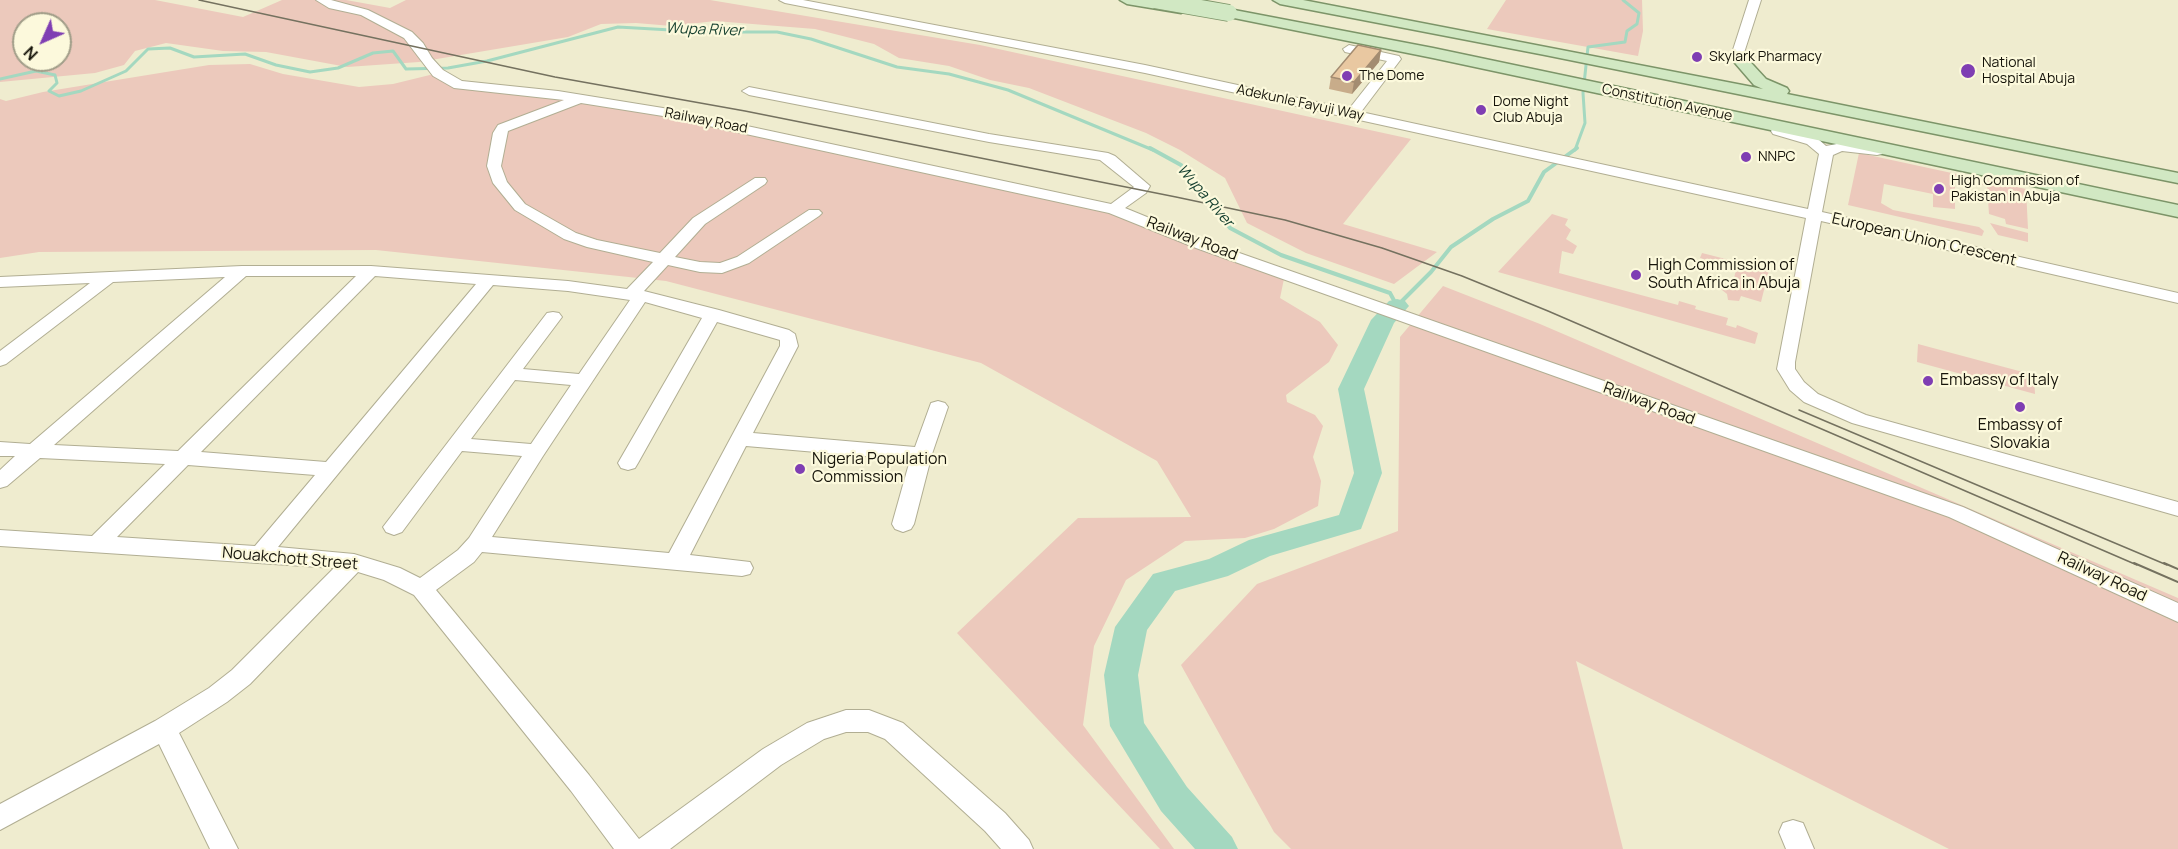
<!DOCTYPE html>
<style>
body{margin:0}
#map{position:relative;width:2178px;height:849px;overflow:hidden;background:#efeccf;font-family:Manrope,sans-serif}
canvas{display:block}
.north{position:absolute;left:12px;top:12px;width:60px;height:60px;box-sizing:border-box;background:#fcf9dc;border:2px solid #a09d88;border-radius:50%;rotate:225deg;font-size:16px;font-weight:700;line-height:24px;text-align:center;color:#16140a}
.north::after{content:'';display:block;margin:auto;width:21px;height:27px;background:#7f3eb3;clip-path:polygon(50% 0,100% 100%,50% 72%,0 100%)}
</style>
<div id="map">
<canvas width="2178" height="849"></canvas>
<div class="north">N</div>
</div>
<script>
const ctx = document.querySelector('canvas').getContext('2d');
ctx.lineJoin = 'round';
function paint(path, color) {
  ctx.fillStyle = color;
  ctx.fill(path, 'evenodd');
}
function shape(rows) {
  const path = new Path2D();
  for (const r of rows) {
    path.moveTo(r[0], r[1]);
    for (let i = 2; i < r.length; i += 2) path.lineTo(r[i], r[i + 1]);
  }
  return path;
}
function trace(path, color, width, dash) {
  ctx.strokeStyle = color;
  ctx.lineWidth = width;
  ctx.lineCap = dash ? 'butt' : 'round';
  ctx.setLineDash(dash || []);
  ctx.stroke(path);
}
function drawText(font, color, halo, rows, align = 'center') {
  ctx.font = font + ' Manrope,sans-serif';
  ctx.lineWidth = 4.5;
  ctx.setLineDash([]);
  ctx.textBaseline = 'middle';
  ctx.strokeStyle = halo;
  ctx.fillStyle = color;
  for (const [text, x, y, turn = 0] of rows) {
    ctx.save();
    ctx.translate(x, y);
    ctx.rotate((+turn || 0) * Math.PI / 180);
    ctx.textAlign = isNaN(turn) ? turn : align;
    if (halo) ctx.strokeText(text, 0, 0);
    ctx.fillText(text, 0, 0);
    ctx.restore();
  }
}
paint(shape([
 [0,0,155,0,243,17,282,0,346,0,390,8,406,0,710,0,980,45,1411,139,1343,224,1437,252,1394,284,1306,253,1247,223,1225,178,1180,150,1146,133,1029,88,990,80,949,66,899,58,874,44,815,29,715,21,672,26,636,23,601,24,568,37,419,62,347,67,266,52,223,51,166,43,135,51,124,65,95,73,0,82],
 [24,24,60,24,60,60,24,60],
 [1506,0,1642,0,1643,31,1638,56,1487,29],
 [250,64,283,74,359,87,393,84,438,73,444,78,663,112,1114,209,1285,274,1280,298,1320,322,1338,345,1329,362,1286,395,1287,402,1315,415,1323,426,1313,457,1321,481,1318,506,1274,529,1245,538,1185,541,1126,580,1094,646,1083,725,1174,849,1160,849,957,633,1078,518,1191,517,1157,461,981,363,666,281,376,250,39,252,0,258,0,99,6,101,43,92,209,65],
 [1859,153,2026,189,2028,229,2006,224,2005,219,1989,214,1987,186,1955,179,1955,209,1933,207,1933,194,1884,184,1881,203,1893,210,1979,227,1984,231,1982,236,1848,205],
 [1552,214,1568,219,1565,225,1571,230,1566,239,1577,246,1573,254,1562,251,1559,273,1678,305,1679,301,1696,306,1695,309,1728,318,1726,325,1736,328,1737,325,1758,333,1755,344,1498,272],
 [1990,223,2028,233,2028,242,1998,235],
 [1702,253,1769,270,1761,302,1741,296,1739,301,1728,300,1727,294,1717,286,1731,290,1736,270,1700,258],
 [1443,286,1540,324,2178,598,2178,849,1949,849,1576,661,1623,849,1291,849,1274,832,1181,665,1257,584,1398,531,1400,337],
 [1918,344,2034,375,2035,394,1917,362]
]), '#ecc9bc');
trace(shape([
 [0,79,36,71,55,75,57,83,49,91,59,96,81,91,126,71,148,49,170,48,194,57,245,54,276,65,310,72,338,68,373,53,393,51,406,69,448,68,487,61,618,27,706,32,777,32,811,39,897,67,949,74,1008,90,1153,150],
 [1575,150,1585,123,1583,93,1588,47,1625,42,1627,31,1637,24,1639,13,1623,0]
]), '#a4d8c0', 3);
trace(shape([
 [1150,148,1181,165,1230,228,1281,255,1390,293,1397,306,1431,272,1451,247,1493,219,1528,201,1544,172,1577,148]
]), '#a4d8c0', 4);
paint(shape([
 [1397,299,1405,301,1409,306,1394,323,1364,389,1382,473,1361,529,1270,556,1228,576,1175,591,1147,630,1138,675,1144,723,1187,787,1232,837,1238,849,1195,849,1161,811,1110,726,1104,675,1115,627,1153,574,1209,559,1249,540,1339,515,1354,473,1338,389,1371,320,1389,301,1397,299]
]), '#a4d8c0');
const minor = shape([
 [316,0,331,0,368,10,412,32,423,43,432,58,443,70,462,81,558,91,663,108,1111,204,1134,187,1100,160,989,142,749,95,742,91,749,87,989,134,1108,153,1115,156,1150,186,1146,193,1125,208,1208,242,1963,507,2178,603,2178,622,1949,517,1196,248,1109,213,663,116,581,103,508,131,501,166,507,182,525,204,576,233,597,240,660,253,693,218,755,178,765,178,767,181,765,184,705,224,675,257,700,262,720,263,737,257,809,210,819,210,822,213,819,216,749,263,722,273,700,272,668,265,644,291,719,310,789,330,795,334,798,346,753,433,915,447,931,403,938,401,945,403,948,407,932,454,914,524,911,529,903,532,895,529,892,524,910,460,746,446,690,555,750,562,753,568,750,574,742,576,482,552,474,562,436,590,589,775,639,839,763,749,807,723,846,710,869,710,903,723,1005,813,1029,840,1033,849,1001,849,985,831,885,739,868,732,846,732,824,739,781,765,670,849,614,849,571,791,414,595,384,580,358,572,250,684,227,702,179,733,238,849,210,849,159,744,0,830,0,804,155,721,209,688,232,670,334,568,0,546,0,530,92,536,165,464,40,458,7,486,0,488,0,470,15,456,0,456,0,442,30,444,225,277,113,282,6,364,0,366,0,351,90,283,0,287,0,277,242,266,371,266,568,281,627,289,653,262,587,247,564,239,515,210,493,183,487,166,493,133,498,125,564,100,454,88,433,76,404,38,361,15,329,8,316,0],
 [246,276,356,276,178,451,54,445,246,276],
 [375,276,476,284,326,462,201,452,375,276],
 [493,285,568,291,630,300,579,374,523,369,562,317,559,313,553,312,547,313,383,527,386,532,394,535,402,532,462,451,522,456,469,538,458,550,420,578,400,568,354,554,278,547,493,285],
 [645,302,702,318,618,463,621,468,628,470,635,468,638,463,717,322,780,340,780,346,669,553,492,537,543,456,645,302],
 [515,380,571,385,531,444,471,439,515,380],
 [188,465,315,475,255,546,117,537,188,465],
 [779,0,803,0,1145,65,1349,109,1387,61,1345,52,1343,49,1349,45,1399,56,1401,59,1361,112,1808,209,1819,154,1807,144,1773,134,1771,131,1773,128,1778,127,1817,138,1826,146,1842,143,1882,148,1884,151,1882,154,1877,155,1842,151,1833,155,1822,212,2178,293,2178,303,1821,221,1795,362,1795,369,1804,382,1818,394,1866,415,2178,502,2178,516,1852,423,1804,402,1790,390,1777,369,1806,218,1145,73,785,3,779,0],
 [1749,0,1761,0,1743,56,1737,60,1731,56,1749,0],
 [1793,820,1803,823,1814,849,1786,849,1779,832,1783,823,1793,820]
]);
const major = shape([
 [1120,0,1153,0,1186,6,1188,9,1181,13,1127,4,1120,0],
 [1273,0,1303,0,1763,89,1754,85,1729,56,1737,51,1742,53,1766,79,1787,88,1789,91,1787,94,2178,173,2178,183,1545,55,1280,4,1273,0],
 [1229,9,1433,48,2178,205,2178,217,1433,58,1224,16,1222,13,1229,9]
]);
trace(minor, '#b1ae93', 2);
trace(major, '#7c9468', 3);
paint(minor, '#fff');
paint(major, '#d1e8c3');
trace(shape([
 [199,0,555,77,745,111,1176,197,1285,220,1382,248,1462,276,1548,311,2137,565],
 [1799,410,2167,565]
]), '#74715f', 1.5);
trace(shape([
 [2134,563,2178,582],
 [2164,563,2178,569]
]), '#74715f', 2);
const majorBridge = shape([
 [1155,0,1229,13]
]);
trace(majorBridge, '#7c9468', 18, []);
trace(majorBridge, '#d1e8c3', 16);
paint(shape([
 [1381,50,1379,62,1352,94,1329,89,1331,77]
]), '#c8ac8a');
paint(shape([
 [1381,50,1379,62,1352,94,1354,82]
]), '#a38c71');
const building = shape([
 [1358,45,1381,50,1354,82,1331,77,1358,45]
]);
paint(building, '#e9c8a1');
trace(building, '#a38c71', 1.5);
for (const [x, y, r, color] of [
 [1697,57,6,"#7f3eb3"],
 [1968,71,8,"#7f3eb3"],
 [1347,76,6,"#7f3eb3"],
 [1481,110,6,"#7f3eb3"],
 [1746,157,6,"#7f3eb3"],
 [1939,189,6,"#7f3eb3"],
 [1636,275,6,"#7f3eb3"],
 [1928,381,6,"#7f3eb3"],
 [2020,407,6,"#7f3eb3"],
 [800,469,6,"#7f3eb3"]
]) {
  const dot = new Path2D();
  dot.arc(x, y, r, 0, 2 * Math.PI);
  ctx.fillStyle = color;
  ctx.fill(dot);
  trace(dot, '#fcf9dc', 2);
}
drawText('14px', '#16140a', '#fcf9dc', [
 ["Skylark Pharmacy",1709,57],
 ["National",1982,63],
 ["Hospital Abuja",1982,79],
 ["The Dome",1359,76],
 ["Dome Night",1493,102],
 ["Club Abuja",1493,118],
 ["NNPC",1758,157],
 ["High Commission of",1951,181],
 ["Pakistan in Abuja",1951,197]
], 'left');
drawText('14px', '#16140a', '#fcf9dc', [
 ["Adekunle Fayuji Way",1300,103,12],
 ["Constitution Avenue",1667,103,12],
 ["Railway Road",706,121,11]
]);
drawText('italic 15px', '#143f2e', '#fcf9dc', [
 ["Wupa River",704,30,2],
 ["Wupa River",1205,196,49]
]);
drawText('16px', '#16140a', '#fcf9dc', [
 ["Railway Road",1192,239,21],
 ["European Union Crescent",1924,240,13],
 ["Railway Road",1649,404,20],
 ["Nouakchott Street",290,559,5],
 ["Railway Road",2102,577,25]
]);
drawText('16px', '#16140a', '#fcf9dc', [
 ["High Commission of",1648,266],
 ["South Africa in Abuja",1648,284],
 ["Embassy of Italy",1940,381],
 ["Embassy of",2020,426,"center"],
 ["Slovakia",2020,444,"center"],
 ["Nigeria Population",812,460],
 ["Commission",812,478]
], 'left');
</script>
